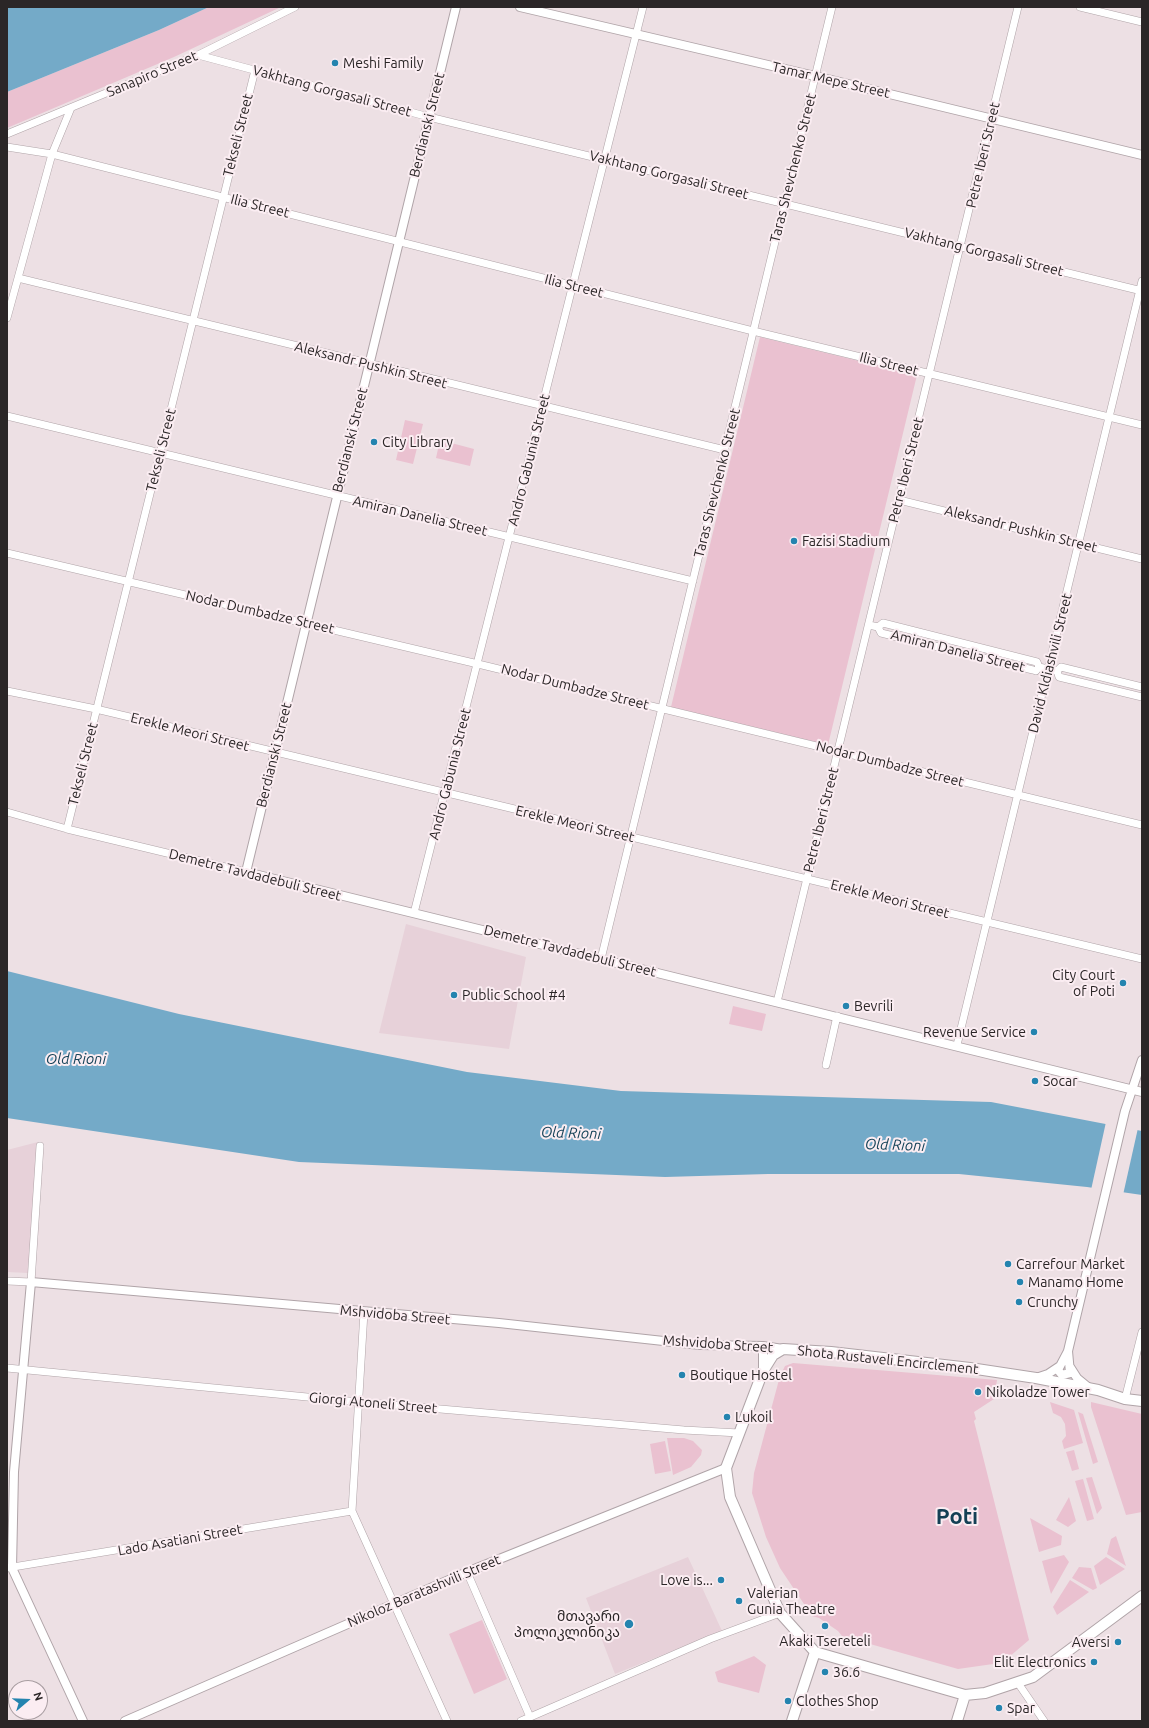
<!DOCTYPE html>
<meta charset="utf-8">
<style>
body{margin:0}
#map{position:relative;width:1149px;height:1728px;overflow:hidden;background:#ede0e4;font-family:Ubuntu,sans-serif}
canvas{display:block}
.frame{position:absolute;inset:0;border:8px solid #2b2627;pointer-events:none}
.north{position:absolute;left:8px;top:1680px;width:40px;height:40px;box-sizing:border-box;background:#fbedf2;border:1px solid #a89da1;border-radius:50%;rotate:71deg;font-size:11px;font-weight:700;line-height:16px;text-align:center;color:#2b2627}
.north::after{content:'';display:block;margin:auto;width:14px;height:18px;background:#2484af;clip-path:polygon(50% 0,100% 100%,50% 72%,0 100%)}
</style>
<div id="map">
<canvas width="1149" height="1728"></canvas>
<div class="frame"></div>
<div class="north">N</div>
</div>
<script>
const ctx = document.querySelector('canvas').getContext('2d');
ctx.lineJoin = 'round';
function paint(path, color) {
  ctx.fillStyle = color;
  ctx.fill(path, 'evenodd');
}
function shape(rows) {
  const path = new Path2D();
  for (const r of rows) {
    path.moveTo(r[0], r[1]);
    for (let i = 2; i < r.length; i += 2) path.lineTo(r[i], r[i + 1]);
  }
  return path;
}
function trace(path, color, width, dash) {
  ctx.strokeStyle = color;
  ctx.lineWidth = width;
  ctx.lineCap = dash ? 'butt' : 'round';
  ctx.setLineDash(dash || []);
  ctx.stroke(path);
}
function drawText(font, color, halo, rows, align = 'center') {
  ctx.font = font + ' Ubuntu,"Noto Sans Georgian",sans-serif';
  ctx.lineWidth = 4;
  ctx.setLineDash([]);
  ctx.textBaseline = 'middle';
  ctx.strokeStyle = halo;
  ctx.fillStyle = color;
  for (const [text, x, y, turn = 0] of rows) {
    ctx.save();
    ctx.translate(x, y);
    ctx.rotate((+turn || 0) * Math.PI / 180);
    ctx.textAlign = isNaN(turn) ? turn : align;
    if (halo) ctx.strokeText(text, 0, 0);
    ctx.fillText(text, 0, 0);
    ctx.restore();
  }
}
paint(shape([
 [406,924,526,957,509,1049,379,1033],
 [38,1142,28,1273,7,1272,7,1150],
 [688,1557,722,1631,615,1674,586,1598]
]), '#e7d1d9');
paint(shape([
 [209,7,281,7,174,57,7,128,7,92,159,30],
 [760,337,917,375,828,745,671,707],
 [405,420,423,424,413,464,396,460],
 [440,440,474,449,470,466,436,458],
 [733,1006,766,1014,762,1031,729,1024],
 [793,1363,997,1380,994,1399,974,1412,976,1419,974,1421,1029,1640,1009,1657,993,1664,958,1669,842,1636,838,1631,819,1618,812,1616,780,1568,766,1537,752,1493,754,1473,780,1376,785,1366],
 [1050,1402,1074,1410,1083,1443,1064,1449,1062,1441,1066,1436,1065,1424,1061,1417,1053,1413],
 [1091,1402,1142,1414,1142,1512,1126,1515,1091,1407],
 [1078,1412,1083,1414,1098,1462,1093,1464],
 [667,1438,684,1438,693,1441,702,1450,701,1455,691,1467,673,1475],
 [665,1441,671,1471,655,1474,650,1444],
 [1074,1450,1079,1469,1072,1471,1066,1452],
 [1092,1477,1102,1508,1097,1514,1086,1478],
 [1083,1479,1094,1519,1087,1521,1075,1481],
 [1069,1497,1076,1521,1068,1527,1056,1520],
 [1030,1518,1062,1536,1061,1545,1039,1552],
 [1116,1536,1126,1566,1107,1554,1111,1539],
 [1064,1555,1069,1562,1051,1594,1042,1561],
 [1106,1557,1125,1569,1100,1585,1094,1566],
 [1079,1567,1091,1568,1097,1588,1093,1590,1072,1578],
 [1070,1580,1089,1592,1057,1615,1053,1607],
 [482,1620,507,1679,474,1694,449,1634],
 [754,1656,766,1665,759,1693,718,1682,715,1672]
]), '#eac1d0');
paint(shape([
 [7,7,209,7,159,30,7,92],
 [7,971,179,1014,467,1072,621,1091,991,1102,1142,1131,1142,1195,1087,1187,959,1174,768,1174,665,1177,299,1162,7,1118]
]), '#74aac8');
paint(shape([
 [1106,1122,1138,1128,1123,1195,1091,1190]
]), '#ede0e4');
const minor = shape([
 [1080,7,1142,22],
 [198,55,429,117,1142,291],
 [7,134,198,55,295,7],
 [7,147,52,154,753,331,1142,425],
 [18,278,725,450],
 [7,318,52,154,71,108],
 [7,416,693,581],
 [899,500,1142,559],
 [7,553,478,664,1142,825],
 [869,625,878,627,883,623,1037,662,1039,667,1057,671,1061,667,1142,687],
 [878,627,881,633,1033,670,1036,671,1039,667],
 [1057,671,1059,677,1142,697],
 [7,691,96,709,1142,959],
 [7,812,67,829,246,872],
 [67,829,255,70],
 [414,913,643,7],
 [601,959,832,7],
 [777,1002,1018,7],
 [957,1045,1142,281],
 [826,1065,837,1016],
 [7,1281,31,1282,40,1146],
 [364,1312,352,1511,447,1721],
 [7,1368,359,1402,684,1430,739,1433],
 [1125,1399,1142,1332],
 [7,1568,352,1511],
 [467,1572,530,1717],
 [1018,1683,1044,1721],
 [521,1721,710,1639,780,1613]
]);
const tertiary = shape([
 [456,7,246,872,1142,1092],
 [520,7,815,76,1142,155],
 [1068,1351,1070,1373,1062,1375,1058,1370,1068,1351,1125,1111,1142,1060],
 [1070,1367,1077,1378,1088,1387],
 [763,1370,763,1346],
 [1036,1378,1048,1374,1060,1366],
 [83,1721,12,1568,14,1472,31,1282,499,1323,700,1345,763,1346,783,1349],
 [125,1721,467,1572,726,1468]
]);
const secondary = shape([
 [1142,1401,1125,1399,1098,1390,1036,1378,970,1368,831,1352,783,1349,773,1355,763,1371,726,1468,730,1497,780,1613,815,1652,965,1695,985,1693,1033,1677,1142,1596],
 [792,1721,815,1652],
 [957,1721,965,1695]
]);
trace(minor, '#b0a4a8', 8);
trace(tertiary, '#b0a4a8', 10);
trace(secondary, '#b0a4a8', 12);
trace(minor, '#fff', 7);
trace(tertiary, '#fff', 8);
trace(secondary, '#fff', 10);
for (const [x, y, r, color] of [
 [335,63,4,"#2484af"],
 [374,442,4,"#2484af"],
 [794,541,4,"#2484af"],
 [1123,983,4,"#2484af"],
 [454,995,4,"#2484af"],
 [846,1006,4,"#2484af"],
 [1034,1032,4,"#2484af"],
 [1035,1081,4,"#2484af"],
 [1008,1264,4,"#2484af"],
 [1020,1282,4,"#2484af"],
 [1019,1302,4,"#2484af"],
 [682,1375,4,"#2484af"],
 [978,1392,4,"#2484af"],
 [727,1417,4,"#2484af"],
 [721,1580,4,"#2484af"],
 [739,1601,4,"#2484af"],
 [629,1624,5,"#2484af"],
 [825,1626,4,"#2484af"],
 [1118,1642,4,"#2484af"],
 [1094,1662,4,"#2484af"],
 [825,1672,4,"#2484af"],
 [788,1701,4,"#2484af"],
 [999,1708,4,"#2484af"]
]) {
  const dot = new Path2D();
  dot.arc(x, y, r, 0, 2 * Math.PI);
  ctx.fillStyle = color;
  ctx.fill(dot);
  trace(dot, '#fbedf2', 1.5);
}
drawText('14px', '#2b2627', '#fbedf2', [
 ["Meshi Family",343,63],
 ["City Library",382,442],
 ["Fazisi Stadium",802,541],
 ["City Court",1115,975,"right"],
 ["of Poti",1115,991,"right"],
 ["Public School #4",462,995],
 ["Bevrili",854,1006],
 ["Revenue Service",1026,1032,"right"],
 ["Socar",1043,1081],
 ["Carrefour Market",1016,1264],
 ["Manamo Home",1028,1282],
 ["Crunchy",1027,1302],
 ["Boutique Hostel",690,1375],
 ["Nikoladze Tower",986,1392],
 ["Lukoil",735,1417],
 ["Love is...",713,1580,"right"],
 ["Valerian",747,1593],
 ["Gunia Theatre",747,1609],
 ["მთავარი",620,1616,"right"],
 ["პოლიკლინიკა",620,1632,"right"],
 ["Akaki Tsereteli",825,1641,"center"],
 ["Aversi",1110,1642,"right"],
 ["Elit Electronics",1086,1662,"right"],
 ["36.6",833,1672],
 ["Clothes Shop",796,1701],
 ["Spar",1007,1708]
], 'left');
drawText('14px', '#2b2627', '#fbedf2', [
 ["Sanapiro Street",152,74,-23],
 ["Tamar Mepe Street",831,80,13],
 ["Vakhtang Gorgasali Street",332,91,15],
 ["Berdianski Street",427,125,-76],
 ["Tekseli Street",238,135,-76],
 ["Petre Iberi Street",983,155,-77],
 ["Taras Shevchenko Street",793,168,-76],
 ["Vakhtang Gorgasali Street",669,175,14],
 ["Ilia Street",260,206,14],
 ["Vakhtang Gorgasali Street",984,252,14],
 ["Ilia Street",574,286,14],
 ["Ilia Street",889,364,14],
 ["Aleksandr Pushkin Street",371,365,14],
 ["Berdianski Street",350,440,-76],
 ["Tekseli Street",161,450,-76],
 ["Andro Gabunia Street",529,460,-76],
 ["Petre Iberi Street",906,470,-76],
 ["Taras Shevchenko Street",717,483,-76],
 ["Amiran Danelia Street",420,516,13],
 ["Aleksandr Pushkin Street",1021,529,14],
 ["Nodar Dumbadze Street",260,612,13],
 ["Amiran Danelia Street",958,651,14],
 ["David Kldiashvili Street",1050,663,-76],
 ["Nodar Dumbadze Street",575,687,14],
 ["Erekle Meori Street",190,732,14],
 ["Berdianski Street",274,755,-76],
 ["Tekseli Street",83,764,-76],
 ["Nodar Dumbadze Street",890,764,14],
 ["Andro Gabunia Street",450,774,-76],
 ["Petre Iberi Street",821,820,-76],
 ["Erekle Meori Street",575,824,13],
 ["Demetre Tavdadebuli Street",255,875,14],
 ["Erekle Meori Street",890,899,14],
 ["Demetre Tavdadebuli Street",570,951,14],
 ["Mshvidoba Street",395,1315,5],
 ["Mshvidoba Street",718,1344,4],
 ["Shota Rustaveli Encirclement",888,1360,6],
 ["Giorgi Atoneli Street",373,1403,5],
 ["Lado Asatiani Street",180,1540,-10],
 ["Nikoloz Baratashvili Street",424,1591,-23]
]);
drawText('italic 15px', '#164359', '#fbedf2', [
 ["Old Rioni",76,1059],
 ["Old Rioni",571,1133,2],
 ["Old Rioni",895,1145,2]
]);
drawText('bold 22px', '#144055', '#fbedf2', [
 ["Poti",957,1517]
]);
</script>
